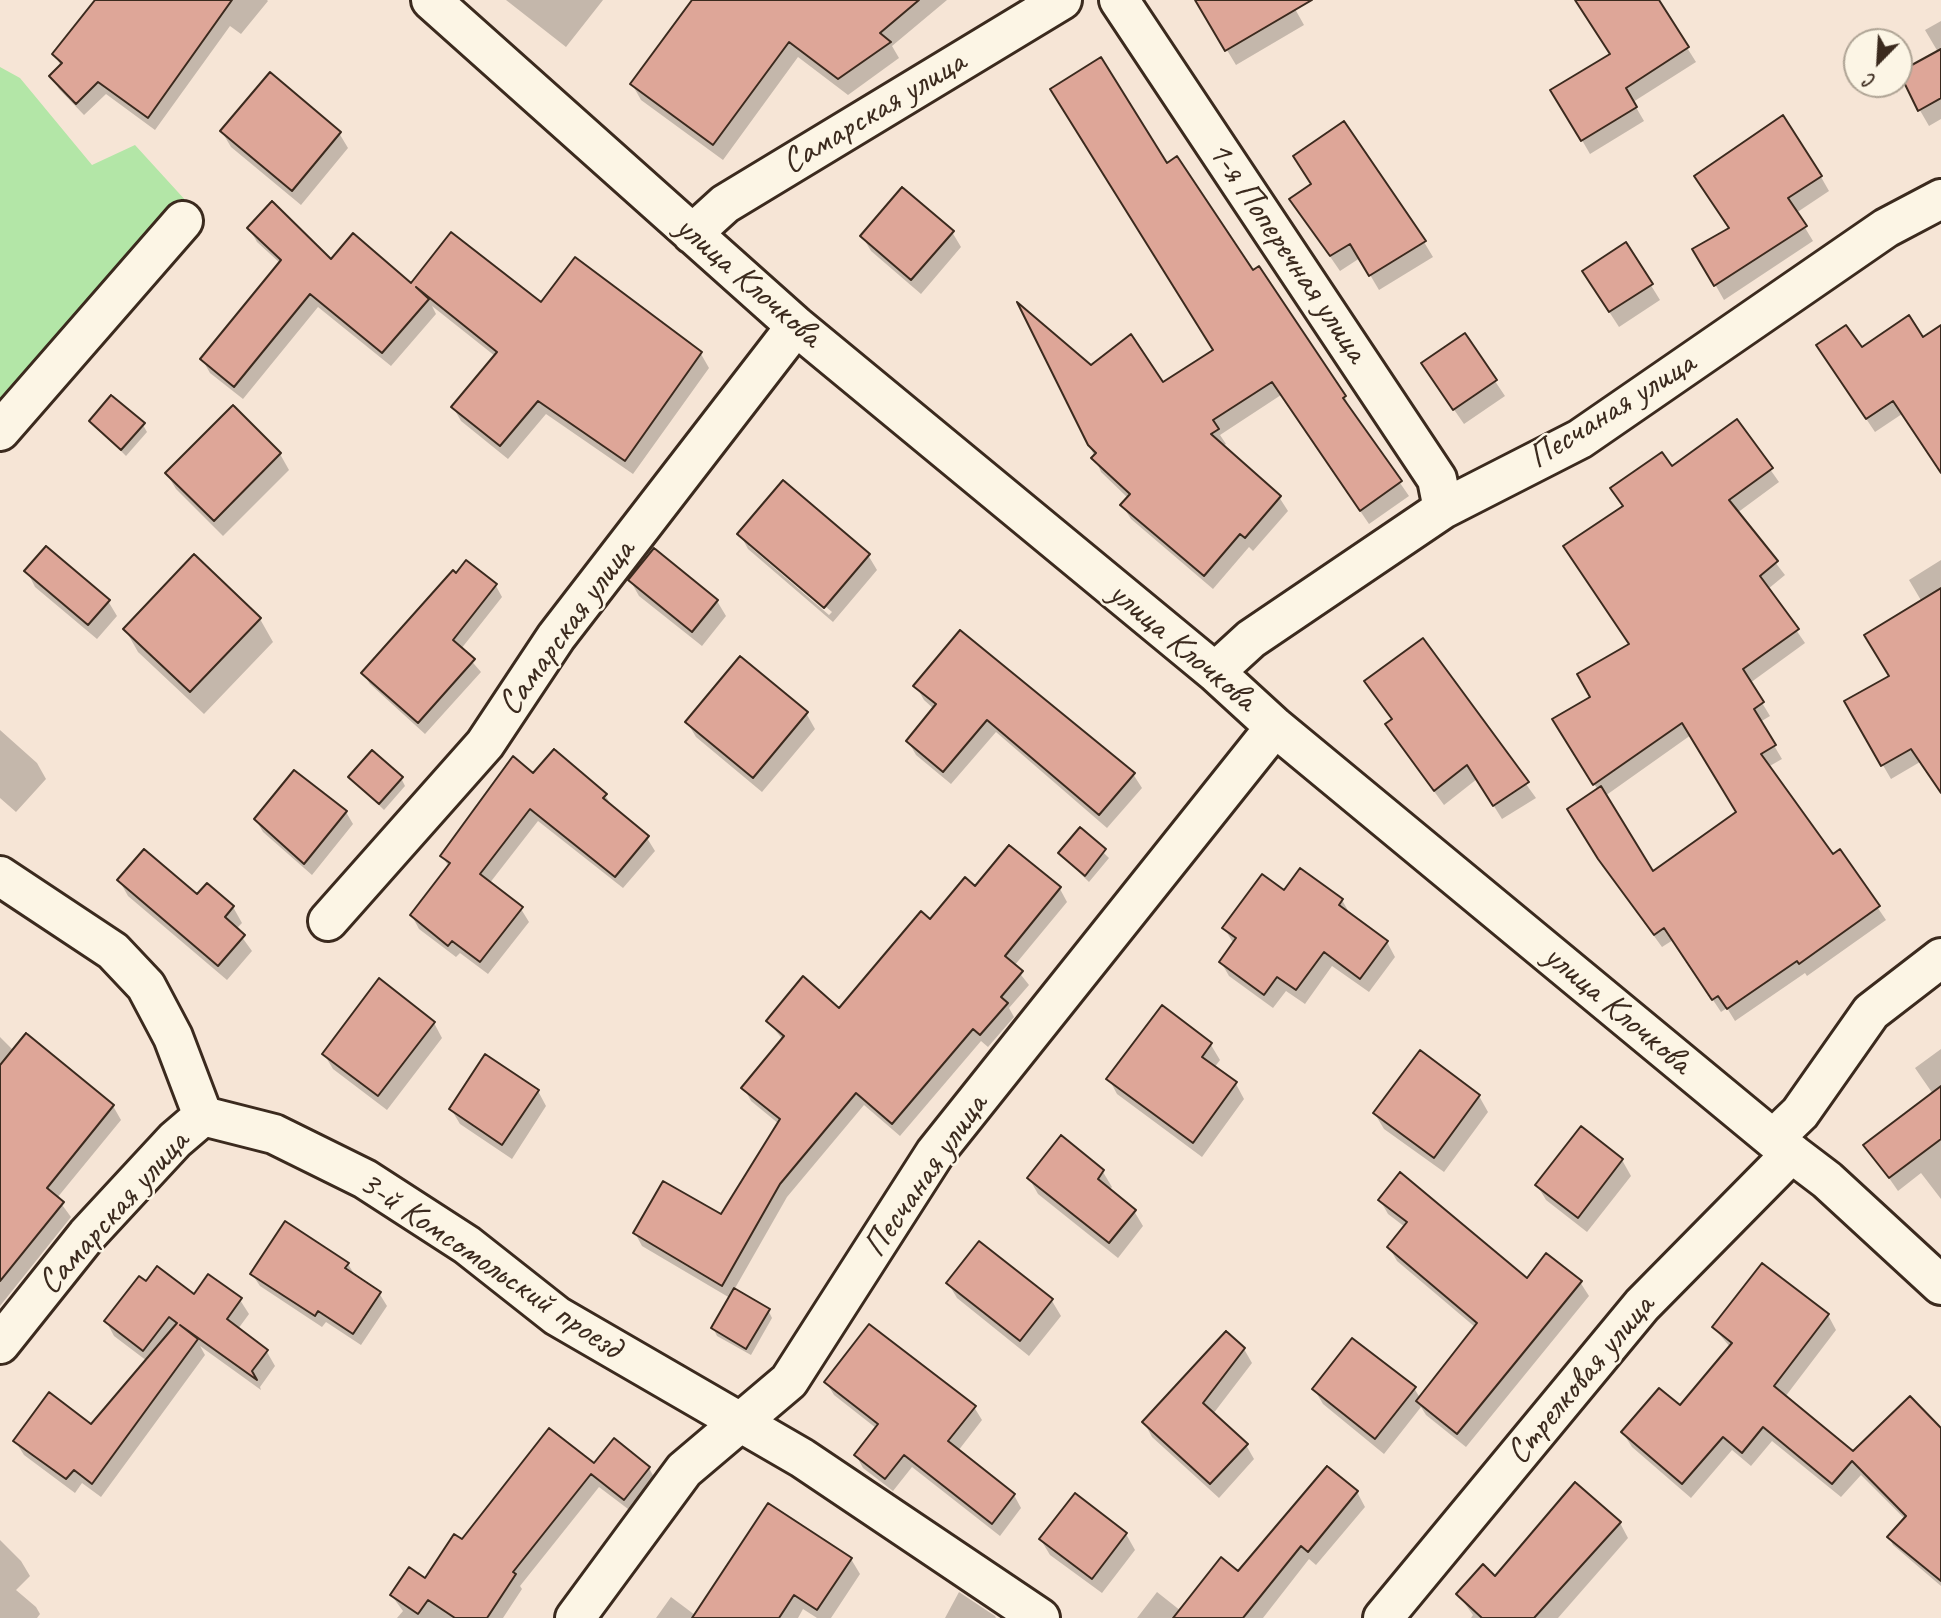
<!DOCTYPE html>
<meta charset="utf-8">
<style>
body{margin:0}
#map{position:relative;width:1941px;height:1618px;overflow:hidden;background:#f6e5d6;font-family:Caveat,sans-serif}
canvas{display:block}
.north{position:absolute;left:1843px;top:28px;width:70px;height:70px;box-sizing:border-box;background:#fcf5e5;border:2px solid #afa495;border-radius:50%;rotate:204deg;font-size:19px;font-weight:700;line-height:28px;text-align:center;color:#3b2a1e}
.north::after{content:'';display:block;margin:auto;width:24px;height:32px;background:#3b2a1e;clip-path:polygon(50% 0,100% 100%,50% 72%,0 100%)}
</style>
<div id="map">
<canvas width="1941" height="1618"></canvas>
<div class="north">С</div>
</div>
<script>
const ctx = document.querySelector('canvas').getContext('2d');
ctx.lineJoin = 'round';
function paint(path, color) {
  ctx.fillStyle = color;
  ctx.fill(path, 'evenodd');
}
function shape(rows) {
  const path = new Path2D();
  for (const r of rows) {
    path.moveTo(r[0], r[1]);
    for (let i = 2; i < r.length; i += 2) path.lineTo(r[i], r[i + 1]);
  }
  return path;
}
function trace(path, color, width, dash) {
  ctx.strokeStyle = color;
  ctx.lineWidth = width;
  ctx.lineCap = dash ? 'butt' : 'round';
  ctx.setLineDash(dash || []);
  ctx.stroke(path);
}
function drawText(font, color, halo, rows, align = 'center') {
  ctx.font = font + ' Caveat,sans-serif';
  ctx.lineWidth = 5;
  ctx.setLineDash([]);
  ctx.textBaseline = 'middle';
  ctx.strokeStyle = halo;
  ctx.fillStyle = color;
  for (const [text, x, y, turn = 0] of rows) {
    ctx.save();
    ctx.translate(x, y);
    ctx.rotate((+turn || 0) * Math.PI / 180);
    ctx.textAlign = isNaN(turn) ? turn : align;
    if (halo) ctx.strokeText(text, 0, 0);
    ctx.fillText(text, 0, 0);
    ctx.restore();
  }
}
paint(shape([
 [0,67,20,78,92,165,135,145,187,202,0,418]
]), '#b3e6a7');
paint(shape([
 [98,0,267,0,268,1,241,34,230,26,155,130,106,94,84,115,59,89,51,76,61,66,54,54],
 [506,0,603,0,566,47],
 [694,0,947,0,892,46,899,58,848,95,798,57,723,160,641,100,632,84],
 [1213,0,1290,0,1304,25,1236,65,1201,7],
 [1577,0,1657,0,1696,62,1633,102,1644,121,1590,154,1553,90,1612,55],
 [1941,21,1941,119,1929,126,1899,74,1938,52,1925,30],
 [222,132,339,133,348,148,301,205,231,147],
 [1166,165,1252,272,1345,397,1351,412,1409,496,1369,524,1281,395,1220,435,1226,444,1222,446,1279,497,1288,511,1253,551,1249,547,1213,589,1131,519,1122,505,1128,498,1101,472,1089,444,1091,368,1163,385,1215,351],
 [1821,177,1829,191,1796,213,1813,241,1724,300,1695,249],
 [1291,200,1424,242,1433,257,1379,290,1360,258,1340,271],
 [249,228,331,261,411,285,541,305,576,260,701,354,709,368,633,474,546,414,508,459,461,421,453,407,495,356,432,306,436,314,391,366,318,307,243,399,210,373,202,359,280,263,257,242],
 [952,232,961,247,921,294,871,251,862,236],
 [1626,245,1660,300,1619,327,1593,287],
 [1941,328,1941,472,1902,414,1875,432,1826,359,1923,339],
 [1464,335,1505,396,1464,424,1432,378],
 [233,408,280,454,289,470,223,536,176,489,167,474],
 [91,421,143,425,147,432,126,456],
 [1736,421,1779,482,1737,513,1785,575,1768,589,1805,643,1750,683,1770,716,1760,722,1782,759,1768,767,1832,857,1840,852,1886,920,1807,976,1805,973,1735,1021,1727,1008,1721,1012,1673,940,1662,947,1608,873,1569,809,1598,790,1561,733,1592,698,1630,645,1624,507,1671,468],
 [1691,735,1738,813,1652,874,1605,796],
 [740,534,868,555,877,570,833,622,748,549],
 [749,542,832,612,829,615,749,546],
 [1941,560,1941,793,1920,762,1891,779,1846,702,1891,677,1922,602,1909,580],
 [466,563,496,586,502,597,461,649,481,672,425,734,370,684,363,673],
 [27,571,108,601,117,616,97,639,35,587],
 [630,580,717,601,726,616,702,646,639,596],
 [260,619,273,642,204,714,138,652,125,629],
 [1423,640,1536,798,1502,819,1477,779,1444,805,1396,739,1387,724,1393,720,1366,682],
 [916,686,1133,774,1142,788,1107,828,996,732,951,784,916,755,908,741,934,709,924,700],
 [806,713,815,729,762,792,696,737,687,722],
 [0,730,37,763,46,779,16,812,0,798],
 [533,776,605,795,613,808,647,838,655,851,623,888,538,821,489,884,521,909,529,922,488,974,460,953,456,957,419,929,412,916,449,867,442,856],
 [350,777,401,778,405,786,384,810],
 [346,812,353,824,312,875,263,832,256,820],
 [1080,830,1109,858,1089,882,1060,854],
 [119,880,233,907,242,923,236,929,252,951,227,980,128,896],
 [975,888,1060,889,1067,902,1014,966,1029,985,1009,1008,1014,1017,988,1047,981,1041,900,1136,864,1105,787,1197,734,1290,768,1310,772,1318,751,1355,717,1336,713,1328,730,1298,642,1246,635,1233,722,1217,779,1124,751,1101,744,1088,783,1040,768,1021,839,1010,931,921],
 [1284,892,1342,900,1350,914,1387,942,1395,957,1369,992,1332,966,1305,1004,1286,991,1273,1008,1229,976,1221,962,1234,944,1224,928],
 [1162,1007,1211,1045,1220,1060,1214,1068,1236,1084,1244,1099,1202,1157,1117,1094,1109,1079],
 [434,1023,442,1038,387,1110,333,1069,324,1054],
 [0,1037,14,1051,113,1106,121,1120,57,1198,71,1217,0,1306],
 [1941,1049,1941,1199,1921,1173,1898,1191,1866,1145,1933,1094,1915,1068],
 [538,1091,546,1106,512,1159,460,1124,451,1109],
 [1479,1096,1488,1112,1444,1172,1384,1129,1375,1114],
 [1581,1128,1622,1160,1631,1176,1587,1232,1546,1200,1537,1185],
 [1062,1138,1103,1172,1112,1187,1109,1190,1134,1211,1143,1226,1118,1258,1038,1194,1029,1178],
 [1380,1200,1527,1281,1580,1282,1589,1296,1466,1447,1426,1415,1421,1407,1384,1454,1323,1404,1314,1389,1414,1388,1420,1398,1475,1327,1397,1261,1389,1247,1405,1227,1388,1214],
 [348,1264,356,1277,379,1293,387,1306,361,1345,326,1322,322,1327,260,1286,252,1274],
 [948,1283,1052,1301,1061,1316,1029,1356,957,1298],
 [194,1296,240,1300,249,1314,238,1329,267,1352,275,1366,260,1387,261,1390,200,1346,205,1355,101,1497,82,1483,75,1493,24,1455,15,1441,91,1426,147,1361,114,1336,106,1321],
 [1828,1315,1836,1330,1785,1397,1853,1454,1941,1431,1941,1586,1893,1545,1889,1537,1905,1519,1861,1475,1841,1497,1772,1441,1751,1466,1732,1450,1691,1498,1632,1447,1623,1433,1680,1407,1731,1348,1714,1328],
 [1244,1349,1252,1363,1213,1414,1246,1445,1254,1459,1219,1498,1152,1437,1144,1422],
 [826,1382,974,1407,982,1420,958,1451,1014,1495,1021,1508,1000,1536,912,1467,893,1491,863,1468,856,1455,876,1428,834,1395],
 [594,1465,649,1468,656,1481,632,1512,599,1487,520,1586,522,1589,503,1618,397,1618,403,1611,392,1596,426,1580,462,1541],
 [1328,1468,1357,1492,1365,1507,1316,1565,1309,1559,1263,1618,1137,1618,1157,1592,1181,1611,1239,1573],
 [1620,1523,1628,1538,1558,1618,1471,1618,1473,1615,1458,1594],
 [1126,1534,1135,1550,1102,1593,1050,1555,1041,1540],
 [0,1540,21,1561,30,1576,16,1590,36,1607,40,1614,37,1618,0,1618],
 [851,1559,860,1574,831,1618,817,1618,803,1609,798,1618,752,1618],
 [959,1592,995,1616,996,1618,945,1618],
 [671,1597,699,1618,656,1618]
]), '#0003');
const building = shape([
 [95,0,232,0,148,118,98,82,76,104,49,76,62,63,52,54,95,0],
 [692,0,919,0,880,33,891,42,838,79,789,42,713,145,630,84,692,0],
 [1195,0,1312,0,1225,51,1195,0],
 [1575,0,1659,0,1689,47,1626,88,1637,107,1581,141,1550,90,1610,54,1575,0],
 [1941,49,1941,98,1918,111,1899,72,1941,49],
 [1101,57,1167,163,1177,156,1253,270,1259,266,1346,396,1343,398,1402,481,1360,511,1272,382,1213,420,1219,429,1211,434,1281,496,1245,538,1240,534,1204,576,1120,505,1130,494,1091,458,1096,453,1088,445,1017,302,1091,365,1131,334,1163,382,1213,350,1050,89,1101,57],
 [270,72,341,132,292,191,220,131,270,72],
 [1783,115,1822,176,1788,198,1807,226,1714,286,1692,249,1729,228,1694,176,1783,115],
 [1344,121,1426,241,1369,276,1350,244,1330,256,1289,199,1311,184,1293,156,1344,121],
 [902,187,954,231,911,280,860,236,902,187],
 [272,201,331,259,353,233,411,283,451,232,541,302,575,257,702,352,625,461,538,401,500,446,451,407,497,352,416,287,429,299,382,353,310,294,234,387,200,359,281,260,247,228,272,201],
 [1626,242,1653,284,1609,312,1582,271,1626,242],
 [1909,315,1923,337,1941,325,1941,473,1893,401,1866,419,1816,345,1846,325,1862,347,1909,315],
 [1465,333,1497,380,1453,410,1421,363,1465,333],
 [111,395,145,423,121,450,89,421,111,395],
 [233,405,281,453,214,521,165,473,233,405],
 [1737,419,1773,468,1729,500,1778,561,1760,576,1799,629,1743,669,1764,702,1754,709,1776,745,1761,754,1833,854,1840,849,1880,906,1799,964,1797,961,1727,1009,1718,996,1712,1000,1664,928,1654,935,1598,859,1567,809,1601,786,1653,871,1736,812,1682,723,1593,785,1552,719,1590,697,1577,674,1629,644,1563,546,1623,506,1610,488,1662,452,1672,466,1737,419],
 [783,480,870,554,824,608,737,534,783,480],
 [46,546,110,600,88,625,24,571,46,546],
 [654,548,718,600,692,632,628,580,654,548],
 [194,554,261,618,190,692,123,629,194,554],
 [466,560,497,584,453,640,475,659,418,723,361,673,453,570,456,573,466,560],
 [1941,588,1941,793,1911,749,1881,766,1844,701,1889,676,1864,635,1941,588],
 [960,630,1135,773,1099,815,987,720,943,772,906,741,936,704,913,686,960,630],
 [1423,638,1529,782,1493,806,1467,765,1434,791,1385,724,1392,719,1364,681,1423,638],
 [740,656,808,712,753,778,685,722,740,656],
 [554,749,607,794,603,798,649,836,615,877,530,809,480,874,523,907,480,962,452,941,448,946,410,915,450,863,440,856,513,756,533,773,554,749],
 [372,750,403,777,379,804,348,777,372,750],
 [294,770,347,811,304,864,254,819,294,770],
 [1080,827,1106,849,1085,876,1058,853,1080,827],
 [1009,845,1061,887,1005,956,1023,971,1001,997,1008,1003,980,1035,973,1029,892,1124,856,1093,780,1184,722,1286,633,1233,663,1181,721,1214,780,1119,741,1088,784,1036,766,1021,803,976,839,1008,921,911,930,919,965,877,975,886,1009,845],
 [144,849,197,894,207,883,234,906,225,917,245,935,218,966,117,880,144,849],
 [1300,868,1343,899,1339,905,1388,941,1360,979,1324,952,1296,990,1277,977,1264,995,1219,962,1236,938,1222,928,1262,874,1284,890,1300,868],
 [379,978,435,1022,378,1096,322,1054,379,978],
 [1162,1005,1212,1043,1202,1057,1237,1082,1193,1143,1106,1079,1162,1005],
 [26,1033,114,1105,47,1188,64,1202,0,1281,0,1065,26,1033],
 [1420,1050,1480,1095,1434,1158,1373,1113,1420,1050],
 [485,1054,539,1090,502,1145,449,1109,485,1054],
 [1941,1086,1941,1139,1889,1178,1863,1145,1941,1086],
 [1581,1126,1623,1159,1578,1218,1535,1185,1581,1126],
 [1061,1135,1104,1170,1098,1179,1136,1210,1109,1243,1027,1178,1061,1135],
 [1400,1172,1527,1278,1546,1253,1582,1281,1457,1434,1416,1401,1477,1323,1387,1247,1407,1222,1378,1200,1400,1172],
 [285,1221,349,1263,345,1268,381,1292,353,1334,318,1311,315,1316,250,1274,285,1221],
 [979,1241,1053,1299,1020,1341,946,1283,979,1241],
 [1762,1263,1829,1314,1774,1386,1853,1451,1910,1396,1941,1428,1941,1581,1887,1537,1906,1516,1852,1461,1832,1484,1763,1427,1742,1453,1723,1437,1682,1484,1621,1432,1659,1388,1680,1405,1732,1343,1712,1327,1762,1263],
 [157,1266,194,1294,208,1274,242,1298,227,1319,268,1350,252,1371,257,1380,180,1325,198,1339,92,1484,74,1470,66,1479,13,1441,49,1392,91,1424,177,1323,169,1317,143,1351,104,1321,139,1276,146,1281,157,1266],
 [734,1288,770,1309,746,1349,711,1328,734,1288],
 [869,1324,976,1406,948,1441,1015,1494,992,1524,904,1455,885,1479,854,1455,878,1424,824,1382,869,1324],
 [1226,1331,1245,1348,1203,1403,1248,1444,1210,1484,1142,1422,1226,1331],
 [1352,1338,1416,1387,1375,1439,1312,1389,1352,1338],
 [549,1428,594,1463,614,1438,650,1467,624,1500,591,1474,513,1572,516,1574,487,1618,455,1618,428,1600,418,1614,390,1595,409,1567,425,1578,454,1534,462,1539,549,1428],
 [1327,1466,1358,1491,1308,1552,1301,1546,1243,1618,1173,1618,1221,1557,1238,1571,1327,1466],
 [1575,1482,1621,1522,1534,1618,1482,1618,1456,1594,1483,1564,1495,1576,1575,1482],
 [1075,1493,1127,1533,1092,1579,1039,1539,1075,1493],
 [768,1503,852,1558,817,1610,794,1595,779,1618,692,1618,768,1503]
]);
paint(building, '#dea698');
trace(building, '#3b2a1e', 2);
const minor = shape([
 [431,0,796,326,1215,672,1275,727,1773,1139,1827,1180,1941,1285],
 [1119,0,1437,479,1443,509],
 [692,234,725,204,1062,0],
 [0,431,183,221],
 [1215,672,1251,639,1443,509,1580,439,1886,228,1941,199],
 [0,876,113,951,146,986,173,1037,203,1116,274,1134,365,1179,467,1245,557,1316,802,1458,1040,1618],
 [328,921,485,744,556,637,796,326],
 [1773,1139,1800,1113,1871,1012,1941,958],
 [0,1344,87,1235,175,1140,203,1116],
 [575,1618,684,1470,789,1381,935,1153,1275,727],
 [1383,1618,1642,1305,1792,1153]
]);
trace(minor, '#3b2a1e', 44);
trace(minor, '#fcf5e5', 38);
drawText('35px', '#3b2a1e', '#fcf5e5', [
 ["Самарская улица",874,113,-31],
 ["1-я Поперечная улица",1287,252,56],
 ["улица Клочкова",748,282,41],
 ["Песчаная улица",1612,411,-32],
 ["Самарская улица",567,628,-54],
 ["улица Клочкова",1182,647,40],
 ["улица Клочкова",1617,1010,40],
 ["Песчаная улица",926,1176,-55],
 ["Самарская улица",114,1213,-48],
 ["3-й Комсомольский проезд",490,1266,34],
 ["Стрелковая улица",1581,1380,-50]
]);
</script>
